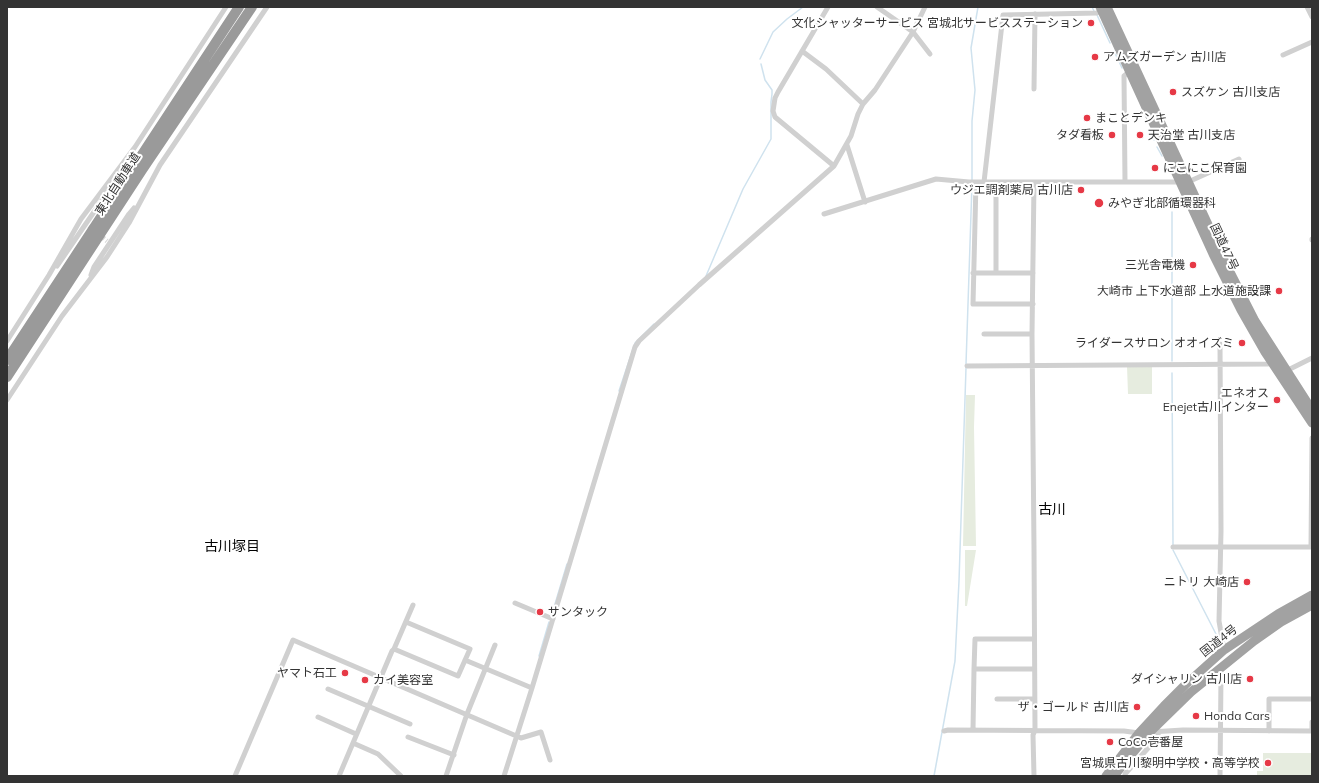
<!DOCTYPE html>
<meta charset="utf-8">
<style>
body{margin:0}
#map{position:relative;width:1319px;height:783px;overflow:hidden;background:#fff;font-family:Mulish,sans-serif}
canvas{display:block}
.frame{position:absolute;inset:0;border:8px solid #333;pointer-events:none}
</style>
<div id="map">
<canvas width="1319" height="783"></canvas>
<div class="frame"></div>
</div>
<script>
const ctx = document.querySelector('canvas').getContext('2d');
ctx.lineJoin = 'round';
function paint(path, color) {
  ctx.fillStyle = color;
  ctx.fill(path, 'evenodd');
}
function shape(rows) {
  const path = new Path2D();
  for (const r of rows) {
    path.moveTo(r[0], r[1]);
    for (let i = 2; i < r.length; i += 2) path.lineTo(r[i], r[i + 1]);
  }
  return path;
}
function trace(path, color, width, dash) {
  ctx.strokeStyle = color;
  ctx.lineWidth = width;
  ctx.lineCap = dash ? 'butt' : 'round';
  ctx.setLineDash(dash || []);
  ctx.stroke(path);
}
function drawText(font, color, halo, rows, align = 'center') {
  ctx.font = font + ' Mulish,"Noto Sans JP",sans-serif';
  ctx.lineWidth = 4;
  ctx.setLineDash([]);
  ctx.textBaseline = 'middle';
  ctx.strokeStyle = halo;
  ctx.fillStyle = color;
  for (const [text, x, y, turn = 0] of rows) {
    ctx.save();
    ctx.translate(x, y);
    ctx.rotate((+turn || 0) * Math.PI / 180);
    ctx.textAlign = isNaN(turn) ? turn : align;
    if (halo) ctx.strokeText(text, 0, 0);
    ctx.fillText(text, 0, 0);
    ctx.restore();
  }
}
paint(shape([
 [1127,366,1152,366,1152,394,1128,394],
 [966,395,975,395,974,427,976,546,963,546],
 [965,550,976,550,967,606,965,606],
 [1263,753,1312,753,1312,776,1257,776,1257,771,1263,771]
]), '#e6ecdf');
trace(shape([
 [1092,7,1094,11],
 [1097,15,1110,43],
 [1114,51,1122,68],
 [760,59,773,32,787,19,803,7],
 [1150,130,1154,140],
 [1157,147,1162,156],
 [1165,163,1167,169],
 [972,180,972,121,975,90,971,48,978,7],
 [1172,212,1172,361],
 [706,276,743,189,771,139,771,102,772,94,772,90,765,80,761,64],
 [966,364,972,184],
 [1172,373,1173,545],
 [619,391,635,343,654,324],
 [1173,550,1217,636,1218,644],
 [552,614,567,564],
 [539,656,549,622],
 [934,776,955,661,959,581,966,368]
]), '#cfe2ee', 1.5);
trace(shape([
 [89,226,107,241]
]), '#d6d6d6', 5, [5, 2.5]);
trace(shape([
 [828,7,778,92,775,98,773,111,775,117,834,166],
 [877,7,913,32,930,54],
 [1307,7,1312,17],
 [802,51,826,69,863,104],
 [1283,55,1312,42],
 [1034,89,1035,14],
 [847,145,865,202],
 [976,182,973,304,1033,304],
 [984,182,1003,15,1097,13,1101,10],
 [996,182,996,273],
 [1125,182,1124,76,1130,71],
 [1188,182,1239,159],
 [1034,183,1032,334,1034,548,1035,730,1033,735,1034,776],
 [824,214,936,179,969,182,1181,182],
 [1312,239,1312,240],
 [57,266,111,187,114,179],
 [973,273,1033,273],
 [91,275,94,267,129,214,134,208],
 [984,334,1032,334],
 [7,341,49,275,81,219,135,147,226,7],
 [1220,344,1221,531,1219,621,1224,650],
 [967,366,1268,364,1271,360],
 [1286,371,1312,358],
 [7,400,62,316,107,257,129,223,160,165,267,7],
 [1173,547,1312,547],
 [1311,547,1312,438],
 [515,603,553,619],
 [1034,639,975,639,974,669,1034,669],
 [394,649,458,676,470,649,406,622],
 [465,660,532,688],
 [1218,669,1221,676,1220,776],
 [328,689,410,724],
 [997,699,1034,699],
 [318,717,356,734],
 [973,730,974,669],
 [944,731,948,730,1124,731,1139,733],
 [1269,731,1269,699,1312,699],
 [1312,731,1312,722],
 [1151,732,1183,730,1312,731],
 [408,737,454,755],
 [353,743,378,754,401,776],
 [235,776,293,640,521,738,541,732,550,760],
 [339,776,392,651,394,649,413,605],
 [446,776,467,714,495,645],
 [504,776,532,688,635,347,639,341,699,285,834,166,851,136,858,114,863,104,875,90,913,32,925,7],
 [1125,776,1125,774,1157,738,1159,731]
]), '#d0d0d0', 5);
trace(shape([
 [1100,7,1213,254,1241,310,1265,352,1312,423],
 [1107,7,1230,272,1255,321,1312,410],
 [1106,776,1139,733,1164,706,1185,685,1224,650,1278,614,1312,595],
 [1114,776,1150,732,1191,692,1254,641,1281,622,1312,605]
]), '#a2a2a2', 9);
trace(shape([
 [7,360,239,7],
 [7,377,142,170,252,7]
]), '#9a9a9a', 10);
for (const [x, y, r, color] of [
 [1091,23,4,"#e63946"],
 [1095,57,4,"#e63946"],
 [1173,92,4,"#e63946"],
 [1087,118,4,"#e63946"],
 [1112,135,4,"#e63946"],
 [1140,135,4,"#e63946"],
 [1155,168,4,"#e63946"],
 [1081,190,4,"#e63946"],
 [1099,203,5,"#e63946"],
 [1193,265,4,"#e63946"],
 [1279,291,4,"#e63946"],
 [1242,343,4,"#e63946"],
 [1277,400,4,"#e63946"],
 [1247,582,4,"#e63946"],
 [540,612,4,"#e63946"],
 [345,673,4,"#e63946"],
 [1250,679,4,"#e63946"],
 [365,680,4,"#e63946"],
 [1137,707,4,"#e63946"],
 [1196,716,4,"#e63946"],
 [1110,742,4,"#e63946"],
 [1268,763,4,"#e63946"]
]) {
  const dot = new Path2D();
  dot.arc(x, y, r, 0, 2 * Math.PI);
  ctx.fillStyle = color;
  ctx.fill(dot);
  trace(dot, '#fff', 1.5);
}
drawText('12px', '#333', '#fff', [
 ["文化シャッターサービス 宮城北サービスステーション",1083,23],
 ["アムズガーデン 古川店",1103,57,"left"],
 ["スズケン 古川支店",1181,92,"left"],
 ["まことデンキ",1095,118,"left"],
 ["タダ看板",1104,135],
 ["天治堂 古川支店",1148,135,"left"],
 ["にこにこ保育園",1163,168,"left"],
 ["ウジエ調剤薬局 古川店",1073,190],
 ["みやぎ北部循環器科",1108,203,"left"],
 ["三光舎電機",1185,265],
 ["大崎市 上下水道部 上水道施設課",1271,291],
 ["ライダースサロン オオイズミ",1234,343],
 ["エネオス",1269,393],
 ["Enejet古川インター",1269,407],
 ["ニトリ 大崎店",1239,582],
 ["サンタック",548,612,"left"],
 ["ヤマト石工",337,673],
 ["ダイシャリン 古川店",1242,679],
 ["カイ美容室",373,680,"left"],
 ["ザ・ゴールド 古川店",1129,707],
 ["Honda Cars",1204,716,"left"],
 ["CoCo壱番屋",1118,742,"left"],
 ["宮城県古川黎明中学校・高等学校",1260,763]
], 'right');
drawText('12px', '#333', '#fff', [
 ["東北自動車道",118,184,-57],
 ["国道47号",1224,247,65],
 ["国道4号",1219,641,-38]
]);
drawText('14px', '#000', '#fff', [
 ["古川",1052,510],
 ["古川塚目",232,547]
]);
</script>
